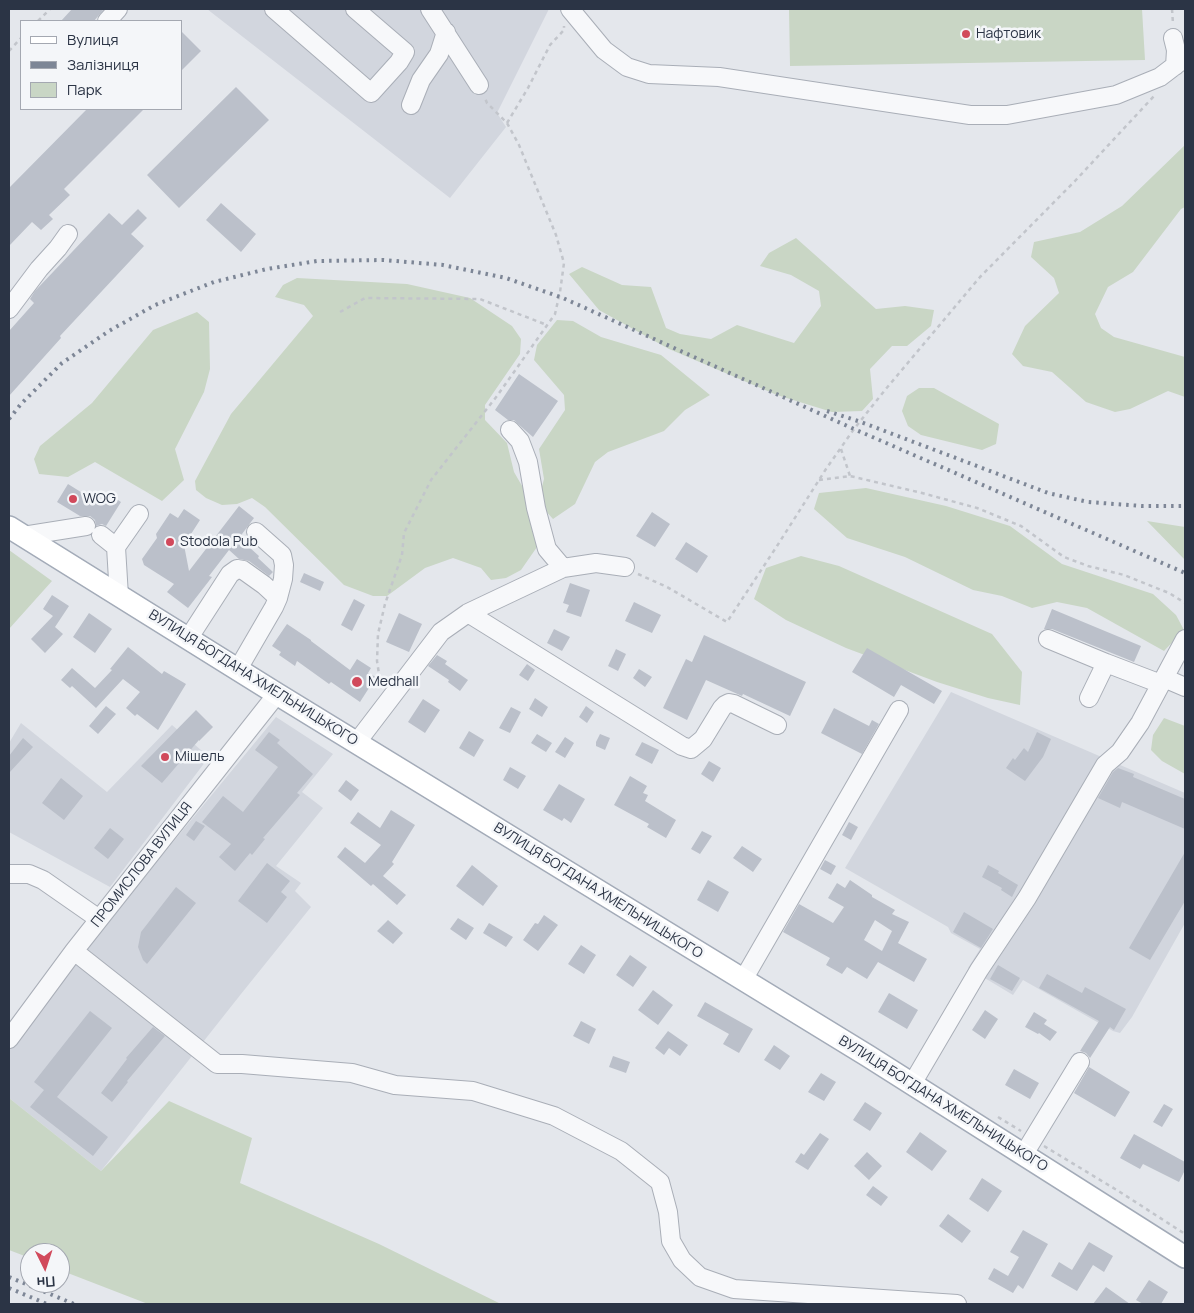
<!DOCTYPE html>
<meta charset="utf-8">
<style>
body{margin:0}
#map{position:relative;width:1194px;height:1313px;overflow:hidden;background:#e4e7ec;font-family:Manrope,sans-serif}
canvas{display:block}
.frame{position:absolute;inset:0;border:10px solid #2b3445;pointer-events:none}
.legend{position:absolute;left:20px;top:20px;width:162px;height:90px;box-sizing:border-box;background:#f4f6f9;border:1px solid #a4a8b1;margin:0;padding:6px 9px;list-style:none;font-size:15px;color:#2b3445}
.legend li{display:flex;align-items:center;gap:10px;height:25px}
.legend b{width:25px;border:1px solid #a4a8b1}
.north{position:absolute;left:20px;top:1243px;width:50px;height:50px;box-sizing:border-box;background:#f4f6f9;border:1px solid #a4a8b1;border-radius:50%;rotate:176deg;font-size:14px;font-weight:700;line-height:20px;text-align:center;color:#2b3445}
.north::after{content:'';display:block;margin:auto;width:18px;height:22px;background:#d1495b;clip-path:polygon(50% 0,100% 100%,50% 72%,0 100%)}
</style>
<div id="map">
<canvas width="1194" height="1313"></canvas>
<div class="frame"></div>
<ul class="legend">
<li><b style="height:6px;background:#fff"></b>Вулиця</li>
<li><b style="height:6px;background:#7d8696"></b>Залізниця</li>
<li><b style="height:14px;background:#c9d6c5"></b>Парк</li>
</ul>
<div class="north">Пн</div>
</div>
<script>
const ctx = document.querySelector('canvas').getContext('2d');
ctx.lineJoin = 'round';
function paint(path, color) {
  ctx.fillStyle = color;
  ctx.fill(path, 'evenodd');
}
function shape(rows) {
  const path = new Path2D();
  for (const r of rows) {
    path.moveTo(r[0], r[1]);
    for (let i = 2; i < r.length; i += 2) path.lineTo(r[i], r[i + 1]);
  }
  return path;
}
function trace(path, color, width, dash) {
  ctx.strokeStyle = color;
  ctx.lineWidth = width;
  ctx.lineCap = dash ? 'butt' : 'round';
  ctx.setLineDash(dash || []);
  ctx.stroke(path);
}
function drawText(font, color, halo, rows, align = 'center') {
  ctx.font = font + ' Manrope,sans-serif';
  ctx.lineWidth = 5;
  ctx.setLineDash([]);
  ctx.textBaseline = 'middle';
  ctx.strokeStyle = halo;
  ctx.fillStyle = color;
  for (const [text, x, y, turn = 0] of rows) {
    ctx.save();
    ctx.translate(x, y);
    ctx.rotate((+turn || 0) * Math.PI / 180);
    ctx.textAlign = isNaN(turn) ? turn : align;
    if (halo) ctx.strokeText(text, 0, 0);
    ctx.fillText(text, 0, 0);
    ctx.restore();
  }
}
paint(shape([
 [207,9,549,9,497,113,506,127,450,198],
 [951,692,1185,793,1185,923,1132,1017,1120,1033,1113,1031,1023,980,1013,995,968,968,980,949,951,933,948,927,845,868],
 [276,717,333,754,302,792,323,808,276,866,301,883,295,891,311,907,241,994,101,1171,9,1098,9,1041],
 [21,723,107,792,172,725,209,757,110,887,9,832,9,743]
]), '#d2d6de');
paint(shape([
 [789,9,1142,9,1145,60,790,66],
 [1185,145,1185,207,1181,209,1133,272,1108,287,1095,314,1101,328,1114,337,1185,357,1185,397,1168,391,1130,409,1115,412,1086,402,1052,372,1023,366,1012,354,1025,326,1059,293,1054,278,1031,257,1034,242,1080,232,1122,206],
 [796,238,876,309,905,306,934,310,931,326,907,346,892,346,870,369,873,399,862,411,832,412,777,395,669,349,599,310,569,274,582,267,622,285,651,287,666,328,680,334,711,339,737,325,794,343,821,306,819,291,791,275,760,266,769,253],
 [297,278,407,284,470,298,512,326,521,339,520,354,485,405,485,420,507,443,514,472,529,498,537,547,521,570,506,578,491,580,481,568,453,558,425,568,387,596,373,596,344,585,265,507,252,498,237,504,222,505,206,498,196,490,195,481,231,414,313,316,304,305,275,297,283,285],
 [197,312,209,322,210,369,204,392,175,449,184,480,162,501,95,462,68,477,39,474,34,459,40,446,92,403,153,330],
 [557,320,573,321,601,337,661,355,710,395,685,410,664,431,608,452,595,462,575,504,553,519,543,508,540,494,544,479,539,449,565,410,564,395,534,360,537,345],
 [919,388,934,388,999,424,996,444,982,450,921,435,908,426,902,411,907,396],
 [866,488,946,506,1010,526,1062,564,1153,594,1176,615,1184,630,1164,651,1087,608,1057,602,1032,608,1002,596,973,590,905,557,847,538,814,509,819,493],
 [1147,521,1185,527,1185,560],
 [9,550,52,581,9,629],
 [801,556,839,566,992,634,1022,672,1020,705,988,698,937,682,846,648,786,620,754,599,766,568],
 [1164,718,1185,726,1185,774,1162,761,1151,750,1153,735],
 [9,1098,101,1171,169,1101,252,1138,240,1183,379,1244,501,1304,148,1304,60,1270,60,1253,30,1253,30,1258,9,1250]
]), '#c9d6c5');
paint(shape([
 [72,9,104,9,94,21,61,21],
 [181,31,201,51,181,71],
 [236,87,269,120,179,208,147,175],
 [87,109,144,109,64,189,70,195,49,215,53,219,41,230,32,222,9,246,9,188],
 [221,203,256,234,241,252,206,220],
 [138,209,147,218,131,234,144,246,60,336,61,338,9,396,9,331,34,303,30,299,35,291,109,213,122,225],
 [519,374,558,401,533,437,526,431,517,423,514,420,508,420,495,410],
 [68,484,100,504,107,493,121,502,106,526,102,524,96,526,95,520,90,516,80,516,57,502],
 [239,506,254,518,239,538,259,556,258,558,273,572,269,576,249,561,239,559,229,550,209,576,212,577,188,608,167,592,174,584,144,565,142,559,157,538,156,534,170,513,178,518,184,509,200,520,184,545,189,571],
 [652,512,670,524,655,547,636,536],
 [686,542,708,556,697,573,675,559],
 [304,573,324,582,320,591,300,582],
 [570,583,590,590,581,617,566,612,569,605,563,603],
 [52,595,69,606,55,627,63,634,45,653,31,639,53,616,43,609],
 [354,599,365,605,352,631,341,625],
 [634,602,661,615,652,633,625,621],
 [1052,609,1141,646,1134,662,1052,629,1044,629],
 [89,613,112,629,95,653,73,637],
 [399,613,422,624,409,652,386,642],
 [287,624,311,640,311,641,350,670,357,659,371,668,368,673,376,677,360,702,331,682,329,684,297,661,295,666,279,655,281,652,272,646],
 [554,629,570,637,562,651,547,643],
 [704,635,806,682,790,716,743,694,742,696,706,680,687,720,663,708,686,659,692,662],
 [128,647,162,674,164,671,186,684,158,730,137,714,135,716,126,708,140,692,123,679,96,708,72,686,70,688,61,680,72,668,95,688,112,670,110,669],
 [867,648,942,691,934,704,901,685,894,697,852,672],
 [616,649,626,654,618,671,608,666],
 [437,655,447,661,445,664,468,680,460,691,448,682,449,680,428,666],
 [527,664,535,670,528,681,519,675],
 [639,669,652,677,645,687,633,678],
 [535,698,548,707,542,717,529,709],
 [423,699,440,710,425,733,408,722],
 [106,706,116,714,98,734,89,726],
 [586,706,594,712,587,723,579,717],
 [511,707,521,712,510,733,499,728],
 [834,708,869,726,872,720,879,724,862,754,821,733],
 [196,710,213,727,199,741,199,740,162,783,141,766],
 [469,731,484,740,474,757,459,748],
 [269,732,280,740,277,743,313,774,297,793,300,795,263,838,265,839,252,855,250,853,235,871,219,857,231,844,202,822,223,796,243,812,278,767,255,750],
 [1037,732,1051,739,1043,757,1025,781,1006,768,1013,758,1015,760,1024,748,1028,752],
 [537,734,552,743,546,752,531,743],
 [600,734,610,738,605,750,596,746,596,742],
 [565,737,574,743,565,758,555,752],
 [23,738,33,747,9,773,9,756],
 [642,742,659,750,652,764,635,755],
 [709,761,721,768,713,782,701,774],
 [510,767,526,776,518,789,503,780],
 [1118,768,1134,774,1133,777,1185,799,1185,829,1122,802,1120,808,1098,798,1113,772],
 [630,776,647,786,643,793,648,795,645,801,676,820,666,838,647,827,649,824,614,805],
 [61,778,83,796,64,820,42,803],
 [346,780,359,790,351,801,338,791],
 [559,784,585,799,571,823,564,818,562,821,543,810],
 [391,810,415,825,392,862,394,864,383,876,406,895,397,905,373,884,371,886,337,857,345,847,365,863,381,845,350,823,358,812,380,828],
 [196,821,205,826,194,841,186,835],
 [849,822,858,827,851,840,842,835],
 [110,828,124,839,108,859,94,848],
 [702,831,712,836,700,854,691,849],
 [742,846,762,859,753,872,733,858],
 [1185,852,1185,901,1150,960,1129,948],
 [825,860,836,866,831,875,820,869],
 [267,863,290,881,281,892,287,897,267,923,238,901],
 [472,865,498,886,483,906,456,886],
 [988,865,999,871,998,873,1018,885,1012,897,1001,890,1002,888,982,877],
 [708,880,729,892,718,912,697,900],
 [850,880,872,895,872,897,895,910,892,914,909,922,898,943,927,959,914,982,878,962,867,979,847,967,842,974,826,965,830,958,783,932,799,904,833,923,844,907,828,898,837,883,845,888],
 [875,920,892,931,882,951,864,940],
 [176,887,196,903,147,964,143,960,138,947,141,932],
 [964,912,993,929,981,948,953,932],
 [544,915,558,925,538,951,523,940,535,923,538,924],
 [458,918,474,928,466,940,450,929],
 [388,920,403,933,393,944,377,931],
 [489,923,513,937,506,947,483,933],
 [581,945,596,955,584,974,568,964],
 [630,955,647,967,633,987,616,975],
 [998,965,1020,978,1012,991,990,979],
 [1047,974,1082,993,1085,987,1126,1009,1114,1030,1110,1027,1090,1058,1086,1053,1080,1051,1099,1021,1039,988],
 [653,990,673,1005,658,1025,638,1010],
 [889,993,918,1010,907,1029,878,1012],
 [705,1002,753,1029,739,1053,723,1044,729,1034,697,1016],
 [985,1010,998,1019,985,1039,972,1030],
 [90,1011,112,1028,57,1097,108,1137,93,1156,30,1107,44,1090,34,1082],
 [1034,1012,1047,1020,1044,1024,1057,1032,1050,1041,1039,1033,1038,1034,1025,1027],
 [581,1021,596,1029,589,1044,573,1036],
 [153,1027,165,1036,127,1081,128,1082,112,1102,101,1093,127,1059,126,1058],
 [668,1031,688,1045,680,1056,669,1048,664,1055,655,1048],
 [774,1045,790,1056,780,1070,764,1060],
 [613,1056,630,1062,626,1073,609,1067],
 [1089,1067,1130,1092,1115,1117,1074,1093],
 [1014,1069,1039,1083,1030,1099,1005,1085],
 [821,1073,836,1082,824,1101,808,1092],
 [865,1102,882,1113,870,1131,853,1120],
 [1164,1104,1173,1109,1162,1127,1153,1122],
 [920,1132,947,1151,932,1171,906,1152],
 [820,1133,829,1139,808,1170,795,1162,801,1153,804,1155],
 [1134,1134,1185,1162,1185,1170,1179,1182,1143,1164,1140,1169,1120,1158],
 [867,1152,882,1166,869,1180,854,1166],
 [982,1178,1002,1191,988,1212,969,1199],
 [873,1186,888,1197,881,1206,866,1195],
 [948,1214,971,1231,962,1243,939,1226],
 [1023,1230,1048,1244,1023,1289,1018,1285,1013,1293,988,1279,994,1268,1008,1276,1019,1257,1010,1252],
 [1089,1242,1113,1256,1104,1272,1093,1265,1077,1291,1051,1276,1059,1262,1072,1270],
 [1149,1280,1168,1292,1161,1304,1143,1304,1136,1300],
 [1106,1287,1130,1304,1093,1304]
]), '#bbc0ca');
const minor = shape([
 [274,9,371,93,399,62,405,52,355,9],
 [430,9,479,85],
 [570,9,604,50,627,67,649,74,719,77,970,115,1007,115,1116,95,1160,77,1185,58],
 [107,21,118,9],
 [1173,38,1176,50,1175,66],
 [411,105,421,80,439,54,446,32],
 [9,309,39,269,58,248,68,234],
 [510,430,520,441,528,462,536,508,547,549,563,568],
 [256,532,282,555,284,565,283,579,278,598],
 [101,535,116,547,119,596],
 [23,536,86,526],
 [116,547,139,514],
 [468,613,682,746,691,749,703,739,722,708,725,705,729,703,734,704,777,725],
 [188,639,230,574,237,569,243,570,264,585,278,598,274,607,238,669],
 [1048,639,1106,663],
 [1164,678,1185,687],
 [1089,698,1106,663,1161,684],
 [357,742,441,632,468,613,563,568,596,563,625,567],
 [9,874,29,874,43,880,99,919],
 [74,951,217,1064,242,1064,352,1073,395,1085,473,1091,554,1116,621,1151,660,1182,668,1212,671,1241,682,1260,700,1277,734,1289,957,1304],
 [743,980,899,710],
 [9,1039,74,951,277,694],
 [912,1084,979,970,1027,898,1105,765,1120,752,1140,723,1185,639],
 [1024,1154,1080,1062]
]);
const major = shape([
 [9,527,277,694,868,1056,1185,1257]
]);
trace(minor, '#a9aeb7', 20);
trace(major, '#a3abb8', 24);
trace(shape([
 [1172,9,1173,24],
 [38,21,50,9],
 [9,51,21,38],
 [507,123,528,88,550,45,564,30,564,26],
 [340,312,365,298,480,299,547,325],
 [841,449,850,476],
 [819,480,850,476,922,493,977,508,1021,526,1064,557,1088,566,1124,575,1169,593,1185,603],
 [638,574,667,587,727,622,777,546,826,469,854,429,885,390,980,277,1075,181,1155,95],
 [381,687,377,661,378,634,385,604,402,555,404,533,431,480,497,396,555,314,560,292,564,263,556,235,519,145,507,123,487,103,485,98],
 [998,1117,1021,1131],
 [1044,1146,1120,1192,1185,1234]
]), '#c2c5cb', 2.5, [4, 4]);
trace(minor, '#f7f8fa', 18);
trace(major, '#fff', 21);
trace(shape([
 [827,411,861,422,1048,493,1088,502,1142,506,1185,506],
 [9,419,21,404,62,363,109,331,155,305,214,282,267,269,317,261,384,260,443,265,506,278,563,298,854,429,1185,573],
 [9,1277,74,1304],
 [9,1288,47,1304]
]), '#7d8696', 4, [2.5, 5]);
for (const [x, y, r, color] of [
 [966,34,5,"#d1495b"],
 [73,499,5,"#d1495b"],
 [170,542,5,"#d1495b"],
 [357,682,6,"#d1495b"],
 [165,757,5,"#d1495b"]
]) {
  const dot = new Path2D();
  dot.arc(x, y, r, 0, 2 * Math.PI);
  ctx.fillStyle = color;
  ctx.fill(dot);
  trace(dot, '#f4f6f9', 2);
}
drawText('14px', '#2b3445', '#f4f6f9', [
 ["Нафтовик",976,34],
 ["WOG",83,499],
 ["Stodola Pub",180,542],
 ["Medhall",368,682],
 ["Мішель",175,757]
], 'left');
drawText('14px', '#2b3445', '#f4f6f9', [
 ["ВУЛИЦЯ БОГДАНА ХМЕЛЬНИЦЬКОГО",253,678,32],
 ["ПРОМИСЛОВА ВУЛИЦЯ",142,865,-52],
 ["ВУЛИЦЯ БОГДАНА ХМЕЛЬНИЦЬКОГО",598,891,32],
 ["ВУЛИЦЯ БОГДАНА ХМЕЛЬНИЦЬКОГО",943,1104,32]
]);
</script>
